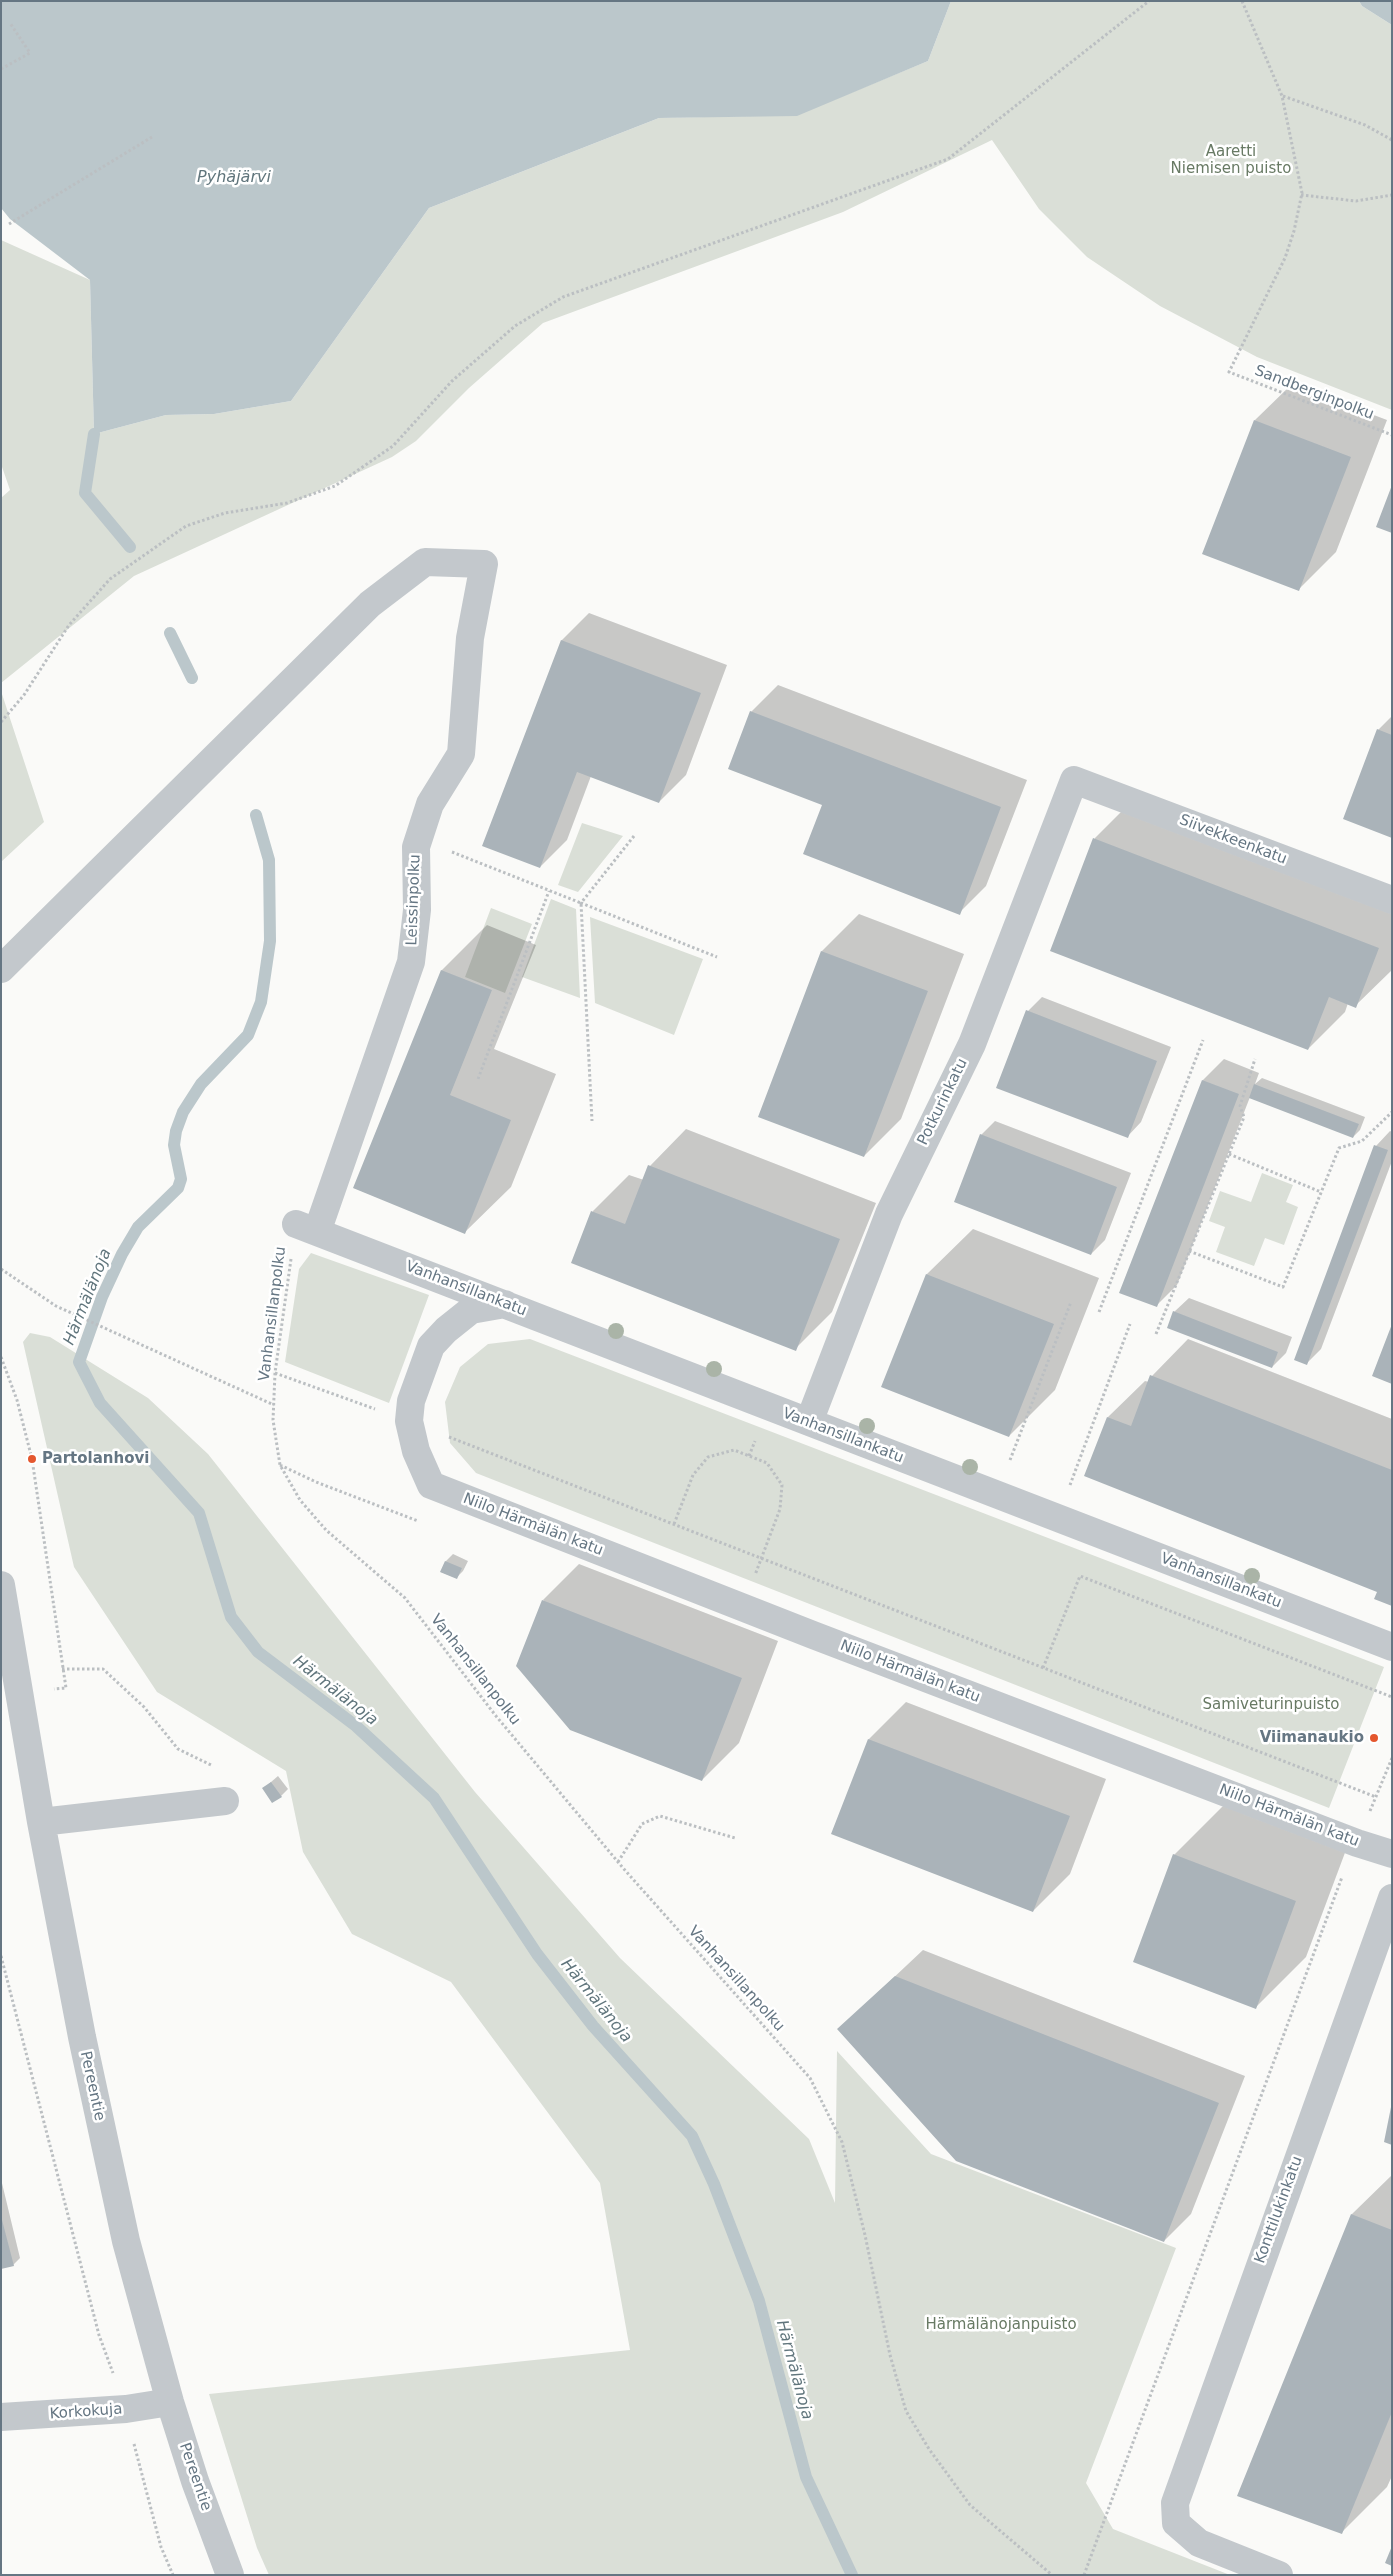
<!DOCTYPE html>
<meta charset="utf-8">
<style>
body{margin:0}
#map{position:relative;width:1393px;height:2576px;overflow:hidden;background:#fafaf8;font-family:"DejaVu Sans",sans-serif}
canvas{display:block}
.frame{position:absolute;inset:0;border:2px solid #657683;pointer-events:none}
</style>
<div id="map">
<canvas width="1393" height="2576"></canvas>
<div class="frame"></div>
</div>
<script>
const ctx = document.querySelector('canvas').getContext('2d');
ctx.lineJoin = 'round';
function paint(path, color) {
  ctx.fillStyle = color;
  ctx.fill(path, 'evenodd');
}
function shape(rows) {
  const path = new Path2D();
  for (const r of rows) {
    path.moveTo(r[0], r[1]);
    for (let i = 2; i < r.length; i += 2) path.lineTo(r[i], r[i + 1]);
  }
  return path;
}
function trace(path, color, width, dash) {
  ctx.strokeStyle = color;
  ctx.lineWidth = width;
  ctx.lineCap = dash ? 'butt' : 'round';
  ctx.setLineDash(dash || []);
  ctx.stroke(path);
}
function drawText(font, color, halo, rows, align = 'center') {
  ctx.font = font + ' "DejaVu Sans",sans-serif';
  ctx.lineWidth = 5;
  ctx.setLineDash([]);
  ctx.textBaseline = 'middle';
  ctx.strokeStyle = halo;
  ctx.fillStyle = color;
  for (const [text, x, y, turn = 0] of rows) {
    ctx.save();
    ctx.translate(x, y);
    ctx.rotate((+turn || 0) * Math.PI / 180);
    ctx.textAlign = isNaN(turn) ? turn : align;
    if (halo) ctx.strokeText(text, 0, 0);
    ctx.fillText(text, 0, 0);
    ctx.restore();
  }
}
paint(shape([
 [951,1,1359,1,1362,6,1392,25,1392,410,1257,357,1160,306,1087,257,1039,209,992,140,843,212,543,323,469,388,416,441,392,457,134,576,1,683,1,498,10,490,1,464,1,240,90,280,94,434,166,415,214,414,291,401,429,208,659,118,797,115,928,61],
 [1,691,44,822,1,862],
 [582,823,623,836,578,892,558,885],
 [551,899,576,909,580,998,522,977],
 [491,908,532,924,505,993,465,977],
 [590,917,703,959,674,1035,595,1003],
 [1262,1173,1293,1185,1286,1202,1298,1207,1284,1245,1265,1238,1254,1266,1216,1252,1225,1227,1209,1221,1220,1191,1251,1202],
 [311,1253,429,1295,389,1403,285,1362,299,1269],
 [30,1333,50,1337,148,1398,208,1454,475,1792,620,1958,809,2139,835,2203,837,2051,931,2154,1176,2248,1086,2483,1113,2529,1230,2575,269,2575,257,2548,209,2394,630,2350,600,2183,451,1982,352,1934,303,1852,286,1771,157,1692,74,1567,23,1342],
 [530,1339,1384,1667,1329,1808,476,1473,450,1443,445,1402,460,1367,488,1344]
]), '#dadfd7');
paint(shape([
 [1,1,951,1,928,61,797,116,659,118,429,208,291,401,214,414,166,415,94,434,90,280,10,219,1,208],
 [1359,1,1392,1,1392,25,1362,6]
]), '#bbc7cb');
paint(shape([
 [1292,384,1387,420,1336,552,1299,589,1255,420],
 [589,613,727,665,686,775,659,802,591,776,567,840,540,867,484,846,562,640],
 [778,685,1027,780,986,886,959,913,823,804,751,712],
 [1392,716,1392,836,1378,730],
 [1131,802,1392,902,1392,970,1355,1006,1348,1003,1345,1012,1308,1049,1051,950,1095,838],
 [859,914,964,954,901,1119,864,1156,760,1116,822,951],
 [487,925,536,945,494,1049,556,1074,511,1187,465,1232,354,1188,442,970],
 [1042,997,1171,1047,1141,1122,1127,1137,1028,1011],
 [1224,1059,1259,1073,1255,1084,1262,1078,1365,1117,1360,1130,1353,1137,1250,1097,1177,1285,1156,1306,1121,1292,1203,1080],
 [995,1121,1131,1173,1105,1240,1091,1254,981,1135],
 [686,1129,876,1203,832,1312,795,1349,573,1262,593,1211,629,1175,644,1180,650,1166],
 [1390,1131,1392,1132,1392,1161,1321,1349,1307,1363,1376,1146],
 [973,1229,1099,1278,1055,1390,1009,1436,883,1386,927,1274],
 [1189,1298,1292,1337,1286,1353,1272,1367,1174,1312],
 [1188,1339,1392,1419,1392,1604,1379,1591,1085,1475,1108,1417,1145,1381,1149,1382,1152,1376],
 [453,1554,468,1561,463,1571,456,1578,441,1572,446,1561],
 [579,1564,778,1641,739,1743,702,1780,543,1600],
 [906,1702,1106,1779,1070,1874,1033,1911,832,1833,869,1739],
 [278,1776,288,1789,281,1796,264,1788],
 [1225,1804,1346,1850,1306,1957,1256,2007,1174,1855],
 [923,1950,1245,2076,1191,2214,1164,2241,839,2029],
 [1392,2175,1392,2476,1387,2487,1342,2532,1238,2495,1352,2214],
 [1,2179,20,2258,13,2265,1,2268]
]), '#0003');
trace(shape([
 [94,434,85,493,130,547],
 [170,633,192,678],
 [256,815,269,860,270,941,261,1002,248,1035,201,1084,183,1112,176,1131,174,1145,181,1179,178,1188,138,1227,122,1254,102,1297,79,1362,100,1403,199,1513,231,1617,258,1652,356,1726,434,1798,537,1954,593,2026,692,2136,714,2184,759,2301,806,2477,852,2575]
]), '#bbc7cb', 12);
paint(shape([
 [1254,420,1351,457,1299,591,1202,554],
 [1392,485,1392,533,1376,527],
 [561,640,701,693,659,803,577,772,540,868,482,846],
 [750,711,1001,807,960,915,803,854,822,805,728,769],
 [1377,729,1392,735,1392,838,1343,819],
 [1093,838,1379,948,1356,1008,1329,997,1308,1050,1050,951],
 [821,951,928,991,864,1157,758,1117],
 [441,970,492,990,450,1095,511,1120,465,1234,353,1188],
 [1026,1010,1157,1061,1128,1138,996,1088],
 [1202,1080,1239,1094,1157,1307,1119,1293],
 [1254,1084,1359,1124,1353,1138,1249,1098],
 [980,1134,1117,1187,1091,1255,954,1202],
 [1374,1145,1388,1150,1307,1365,1294,1360],
 [648,1165,840,1239,796,1351,571,1263,591,1211,625,1224],
 [926,1274,1054,1324,1009,1437,881,1387],
 [1173,1311,1278,1352,1272,1368,1167,1328],
 [1392,1324,1392,1384,1372,1376],
 [1150,1375,1392,1470,1392,1606,1374,1599,1377,1592,1084,1476,1107,1417,1131,1426],
 [445,1561,462,1568,457,1579,440,1572],
 [542,1600,742,1678,702,1781,570,1730,516,1666],
 [868,1739,1070,1816,1033,1912,831,1834],
 [271,1782,282,1797,272,1803,262,1788],
 [1173,1854,1296,1901,1256,2009,1133,1962],
 [895,1976,1219,2103,1164,2242,956,2161,837,2029],
 [1392,2102,1392,2145,1384,2142],
 [1351,2214,1392,2230,1392,2412,1342,2534,1237,2496],
 [1,2216,14,2266,1,2269],
 [1392,2546,1392,2566,1385,2563]
]), '#aab3b9');
trace(shape([
 [1242,1,1282,96,1302,193,1294,231,1285,258,1229,372,1392,435],
 [1,69,30,53,10,23],
 [1283,96,1365,125,1392,140],
 [1301,195,1356,201,1392,195],
 [9,224,152,137],
 [1,722,24,695,69,625,110,579,186,526,225,513,287,503,335,486,393,446,452,381,515,326,563,297,948,159,1149,1],
 [634,836,581,903,717,957],
 [452,852,581,903,592,1121],
 [478,1079,549,891],
 [1229,1154,1321,1192],
 [1189,1251,1283,1287,1339,1148,1362,1141,1392,1112],
 [291,1259,275,1373,273,1420,280,1465,300,1500,326,1530,405,1598,496,1716,623,1868,810,2078,842,2142,865,2235,890,2355,906,2411,929,2449,970,2505,1052,2575],
 [1,1269,56,1306,274,1405],
 [1099,1312,1203,1040],
 [1156,1334,1244,1117,1240,1106,1255,1059],
 [1,1357,17,1400,32,1459,66,1688,54,1689],
 [275,1373,375,1409],
 [449,1437,1376,1797],
 [749,1456,755,1441],
 [1010,1460,1071,1302],
 [280,1465,316,1482,418,1521],
 [1070,1485,1130,1324],
 [674,1524,693,1475,708,1457,734,1450,767,1463,782,1485,780,1509,755,1575],
 [1043,1668,1080,1576,1392,1697],
 [62,1669,103,1669,144,1707,178,1749,211,1765],
 [1370,1811,1392,1758],
 [618,1862,642,1824,660,1816,735,1838],
 [1,1956,99,2335,113,2373],
 [134,2444,161,2547,173,2575],
 [1084,2575,1342,1877]
]), '#bbbfc2', 3, [2.5, 2.5]);
trace(shape([
 [1,969,370,604,425,562,484,564,470,638,461,754,430,804,416,847,417,910,411,962,317,1232],
 [296,1224,1392,1647],
 [505,1304,471,1310,446,1330,431,1346,411,1401,409,1421,416,1451,431,1485,813,1635,1357,1843,1392,1854],
 [809,1422,889,1214,972,1044,1074,780,1392,900],
 [1,1585,41,1822,82,2037,126,2241,170,2402,195,2481,230,2575],
 [41,1822,225,1801],
 [1,2417,126,2409,170,2402],
 [1279,2575,1199,2543,1176,2523,1175,2503,1392,1898]
]), '#c3c8cc', 28);
ctx.fillStyle = '#aab4a7';
for (const [x, y] of [
 [616,1331],
 [714,1369],
 [867,1426],
 [970,1467],
 [1252,1576]
]) {
  ctx.beginPath();
  ctx.arc(x, y, 8, 0, 2 * Math.PI);
  ctx.fill();
}
for (const [x, y, r, color] of [
 [32,1459,5,"#e4572e"],
 [1374,1738,5,"#e4572e"]
]) {
  const dot = new Path2D();
  dot.arc(x, y, r, 0, 2 * Math.PI);
  ctx.fillStyle = color;
  ctx.fill(dot);
  trace(dot, '#fff', 2);
}
drawText('15px', '#687a64', '#fff', [
 ["Aaretti",1231,152],
 ["Niemisen puisto",1231,169],
 ["Samiveturinpuisto",1271,1705],
 ["Härmälänojanpuisto",1001,2325]
]);
drawText('15px', '#657683', '#fff', [
 ["Sandberginpolku",1314,393,21],
 ["Siivekkeenkatu",1233,840,21],
 ["Leissinpolku",414,900,-88],
 ["Potkurinkatu",943,1102,-64],
 ["Vanhansillankatu",466,1289,21],
 ["Vanhansillanpolku",273,1314,-83],
 ["Vanhansillankatu",843,1436,21],
 ["Niilo Härmälän katu",533,1525,21],
 ["Vanhansillankatu",1221,1581,21],
 ["Vanhansillanpolku",475,1670,52],
 ["Niilo Härmälän katu",910,1672,21],
 ["Niilo Härmälän katu",1289,1816,21],
 ["Vanhansillanpolku",736,1979,48],
 ["Pereentie",92,2086,78],
 ["Konttilukinkatu",1279,2210,-70],
 ["Korkokuja",86,2412,-4],
 ["Pereentie",195,2477,71]
]);
drawText('bold 15px', '#657683', '#fff', [
 ["Partolanhovi",42,1459],
 ["Viimanaukio",1364,1738,"right"]
], 'left');
drawText('italic 16px', '#60757c', '#fff', [
 ["Pyhäjärvi",234,178],
 ["Härmälänoja",88,1297,-68],
 ["Härmälänoja",335,1691,38],
 ["Härmälänoja",596,2001,51],
 ["Härmälänoja",794,2370,75]
]);
</script>
